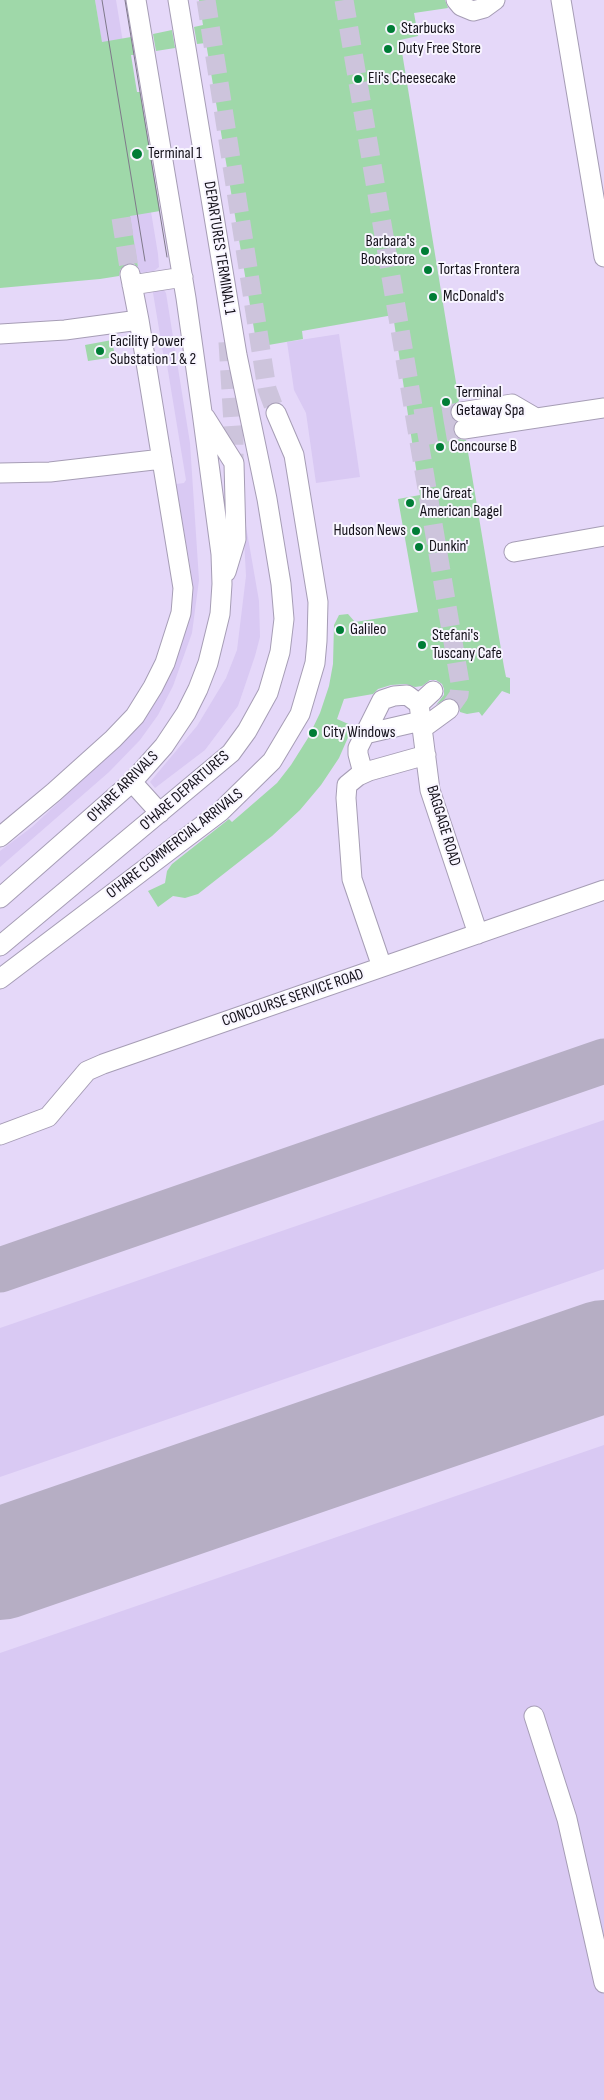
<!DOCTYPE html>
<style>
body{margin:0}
canvas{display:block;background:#eee4fe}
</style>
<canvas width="604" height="2100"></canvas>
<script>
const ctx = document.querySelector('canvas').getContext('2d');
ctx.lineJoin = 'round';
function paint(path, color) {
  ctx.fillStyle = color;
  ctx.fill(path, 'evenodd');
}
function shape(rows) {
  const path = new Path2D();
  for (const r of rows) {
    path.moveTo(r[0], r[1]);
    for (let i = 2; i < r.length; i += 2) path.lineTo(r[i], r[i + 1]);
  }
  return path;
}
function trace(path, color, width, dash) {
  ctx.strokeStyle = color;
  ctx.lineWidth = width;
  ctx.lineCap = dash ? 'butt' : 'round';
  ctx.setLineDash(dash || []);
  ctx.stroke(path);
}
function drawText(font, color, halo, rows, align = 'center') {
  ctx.font = font + ' "Sofia Sans Condensed",sans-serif';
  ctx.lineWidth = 4;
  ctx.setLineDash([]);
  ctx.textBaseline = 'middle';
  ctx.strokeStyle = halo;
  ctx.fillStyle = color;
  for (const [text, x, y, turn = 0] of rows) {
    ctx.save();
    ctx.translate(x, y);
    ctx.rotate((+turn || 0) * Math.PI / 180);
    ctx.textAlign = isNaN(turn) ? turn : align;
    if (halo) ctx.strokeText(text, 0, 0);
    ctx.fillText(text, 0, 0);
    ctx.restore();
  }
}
paint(shape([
 [0,0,604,0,604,2100,0,2100]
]), '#e5d8f9');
paint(shape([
 [95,0,116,0,158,254,159,267,154,271,139,273],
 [152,287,163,289,166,293,190,443,199,580,192,633,173,686,158,715,140,740,109,772,0,867,0,851,32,827,114,751,138,725,161,693,173,670,191,611,193,590,191,571,176,484,184,483,186,480,167,365,165,365],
 [339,334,360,477,316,483,306,413,294,390,287,342],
 [242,503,259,601,260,637,255,656,238,706,205,750,155,788,150,782,197,726,226,678,237,650,246,576],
 [604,1120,604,1269,0,1477,0,1328],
 [604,1445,604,2100,0,2100,0,1653]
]), '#d9c9f3');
trace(shape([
 [0,1270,604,1061]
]), '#b6aec4', 45);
trace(shape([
 [0,1564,604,1356]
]), '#b6aec4', 112);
paint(shape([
 [0,0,95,0,102,42,131,37,134,55,131,55,137,92,140,92,160,211,130,216,138,267,133,263,127,263,120,270,119,276,100,279,0,288],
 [199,0,445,0,448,8,414,13,418,36,400,40,459,401,451,408,450,414,456,422,453,430,455,436,459,439,466,440,504,667,506,677,510,678,510,694,502,691,482,716,479,712,467,714,460,712,458,703,453,699,447,698,436,705,444,695,444,689,442,684,436,680,430,680,422,686,415,687,406,684,391,685,378,689,373,694,344,699,337,719,353,726,339,758,321,785,300,810,272,836,198,894,185,898,173,896,158,907,148,891,165,883,167,871,172,864,229,819,232,822,277,783,291,765,308,738,320,713,329,686,333,664,334,625,339,615,348,614,355,622,418,612,398,499,420,495,393,315,302,331,303,339,257,347,206,43,197,44,194,27,203,25],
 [172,30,175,48,156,51,153,34],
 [112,340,115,357,88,361,85,345]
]), '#9fd8a9');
trace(shape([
 [206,0,267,389,276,413],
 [344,0,460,683,459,695,449,709],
 [121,218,130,274],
 [228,342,234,440,234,463],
 [415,419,461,412],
 [418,437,464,429]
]), '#cdc4dc', 19, [19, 9]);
const minor = shape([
 [456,0,461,6,473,11,484,8,495,0],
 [561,0,604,257],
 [130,274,139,320],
 [132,285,183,277],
 [0,334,65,330,139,320,183,588,181,613,165,663,153,687,135,716,113,739,54,792,0,837],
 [461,412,512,404,536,418],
 [205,417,234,463,236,539,226,572],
 [464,429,604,408],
 [0,473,50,472,162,459],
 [514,552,604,536],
 [433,691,419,704,430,790,478,934],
 [423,728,449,709],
 [365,734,421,721],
 [363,773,358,754,358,748,382,700,394,696,407,695,419,704],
 [132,782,160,813],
 [0,898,132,782,164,746,186,713,198,689,208,663,220,614,222,584,221,554,202,412,186,298,136,0],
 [0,946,231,753,247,731,268,693,280,652,284,619,281,584,267,499,237,355,178,0],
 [382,967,352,879,346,798,347,785,358,776,369,771,426,755],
 [0,979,220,812,272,761,300,714,315,663,317,641,318,602,294,455,276,413],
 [0,1135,48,1117,87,1071,103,1064,604,890],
 [534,1716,567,1819,604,1983]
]);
trace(minor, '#a69db5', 21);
trace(minor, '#fff', 19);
trace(shape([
 [102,0,145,261],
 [125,0,167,257]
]), '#7f798a', 1);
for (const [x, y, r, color] of [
 [391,29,5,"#007d36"],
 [388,49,5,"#007d36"],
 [358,79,5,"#007d36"],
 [137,154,6,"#007d36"],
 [425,251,5,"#007d36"],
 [428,270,5,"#007d36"],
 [433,297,5,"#007d36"],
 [100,351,5,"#007d36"],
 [446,402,5,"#007d36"],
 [440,447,5,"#007d36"],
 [410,503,5,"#007d36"],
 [416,531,5,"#007d36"],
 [419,547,5,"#007d36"],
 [340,630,5,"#007d36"],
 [422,645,5,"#007d36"],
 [313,733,5,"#007d36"]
]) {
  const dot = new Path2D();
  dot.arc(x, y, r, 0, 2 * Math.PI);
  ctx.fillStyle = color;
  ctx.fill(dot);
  trace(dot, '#f8f5ff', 2);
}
drawText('16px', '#131019', '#f8f5ff', [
 ["Starbucks",401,29],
 ["Duty Free Store",398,49],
 ["Eli's Cheesecake",368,79],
 ["Terminal 1",148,154],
 ["Barbara's",415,242,"right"],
 ["Bookstore",415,260,"right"],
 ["Tortas Frontera",438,270],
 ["McDonald's",443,297],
 ["Facility Power",110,342],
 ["Substation 1 & 2",110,360],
 ["Terminal",456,393],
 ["Getaway Spa",456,411],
 ["Concourse B",450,447],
 ["The Great",420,494],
 ["American Bagel",420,512],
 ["Hudson News",406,531,"right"],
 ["Dunkin'",429,547],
 ["Galileo",350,630],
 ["Stefani's",432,636],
 ["Tuscany Cafe",432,654],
 ["City Windows",323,733]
], 'left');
drawText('16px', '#131019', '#f8f5ff', [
 ["DEPARTURES TERMINAL 1",219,248,81],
 ["O'HARE ARRIVALS",123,787,-45],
 ["O'HARE DEPARTURES",185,791,-41],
 ["BAGGAGE ROAD",443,826,73],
 ["O'HARE COMMERCIAL ARRIVALS",175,844,-38],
 ["CONCOURSE SERVICE ROAD",293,998,-19]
]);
</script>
